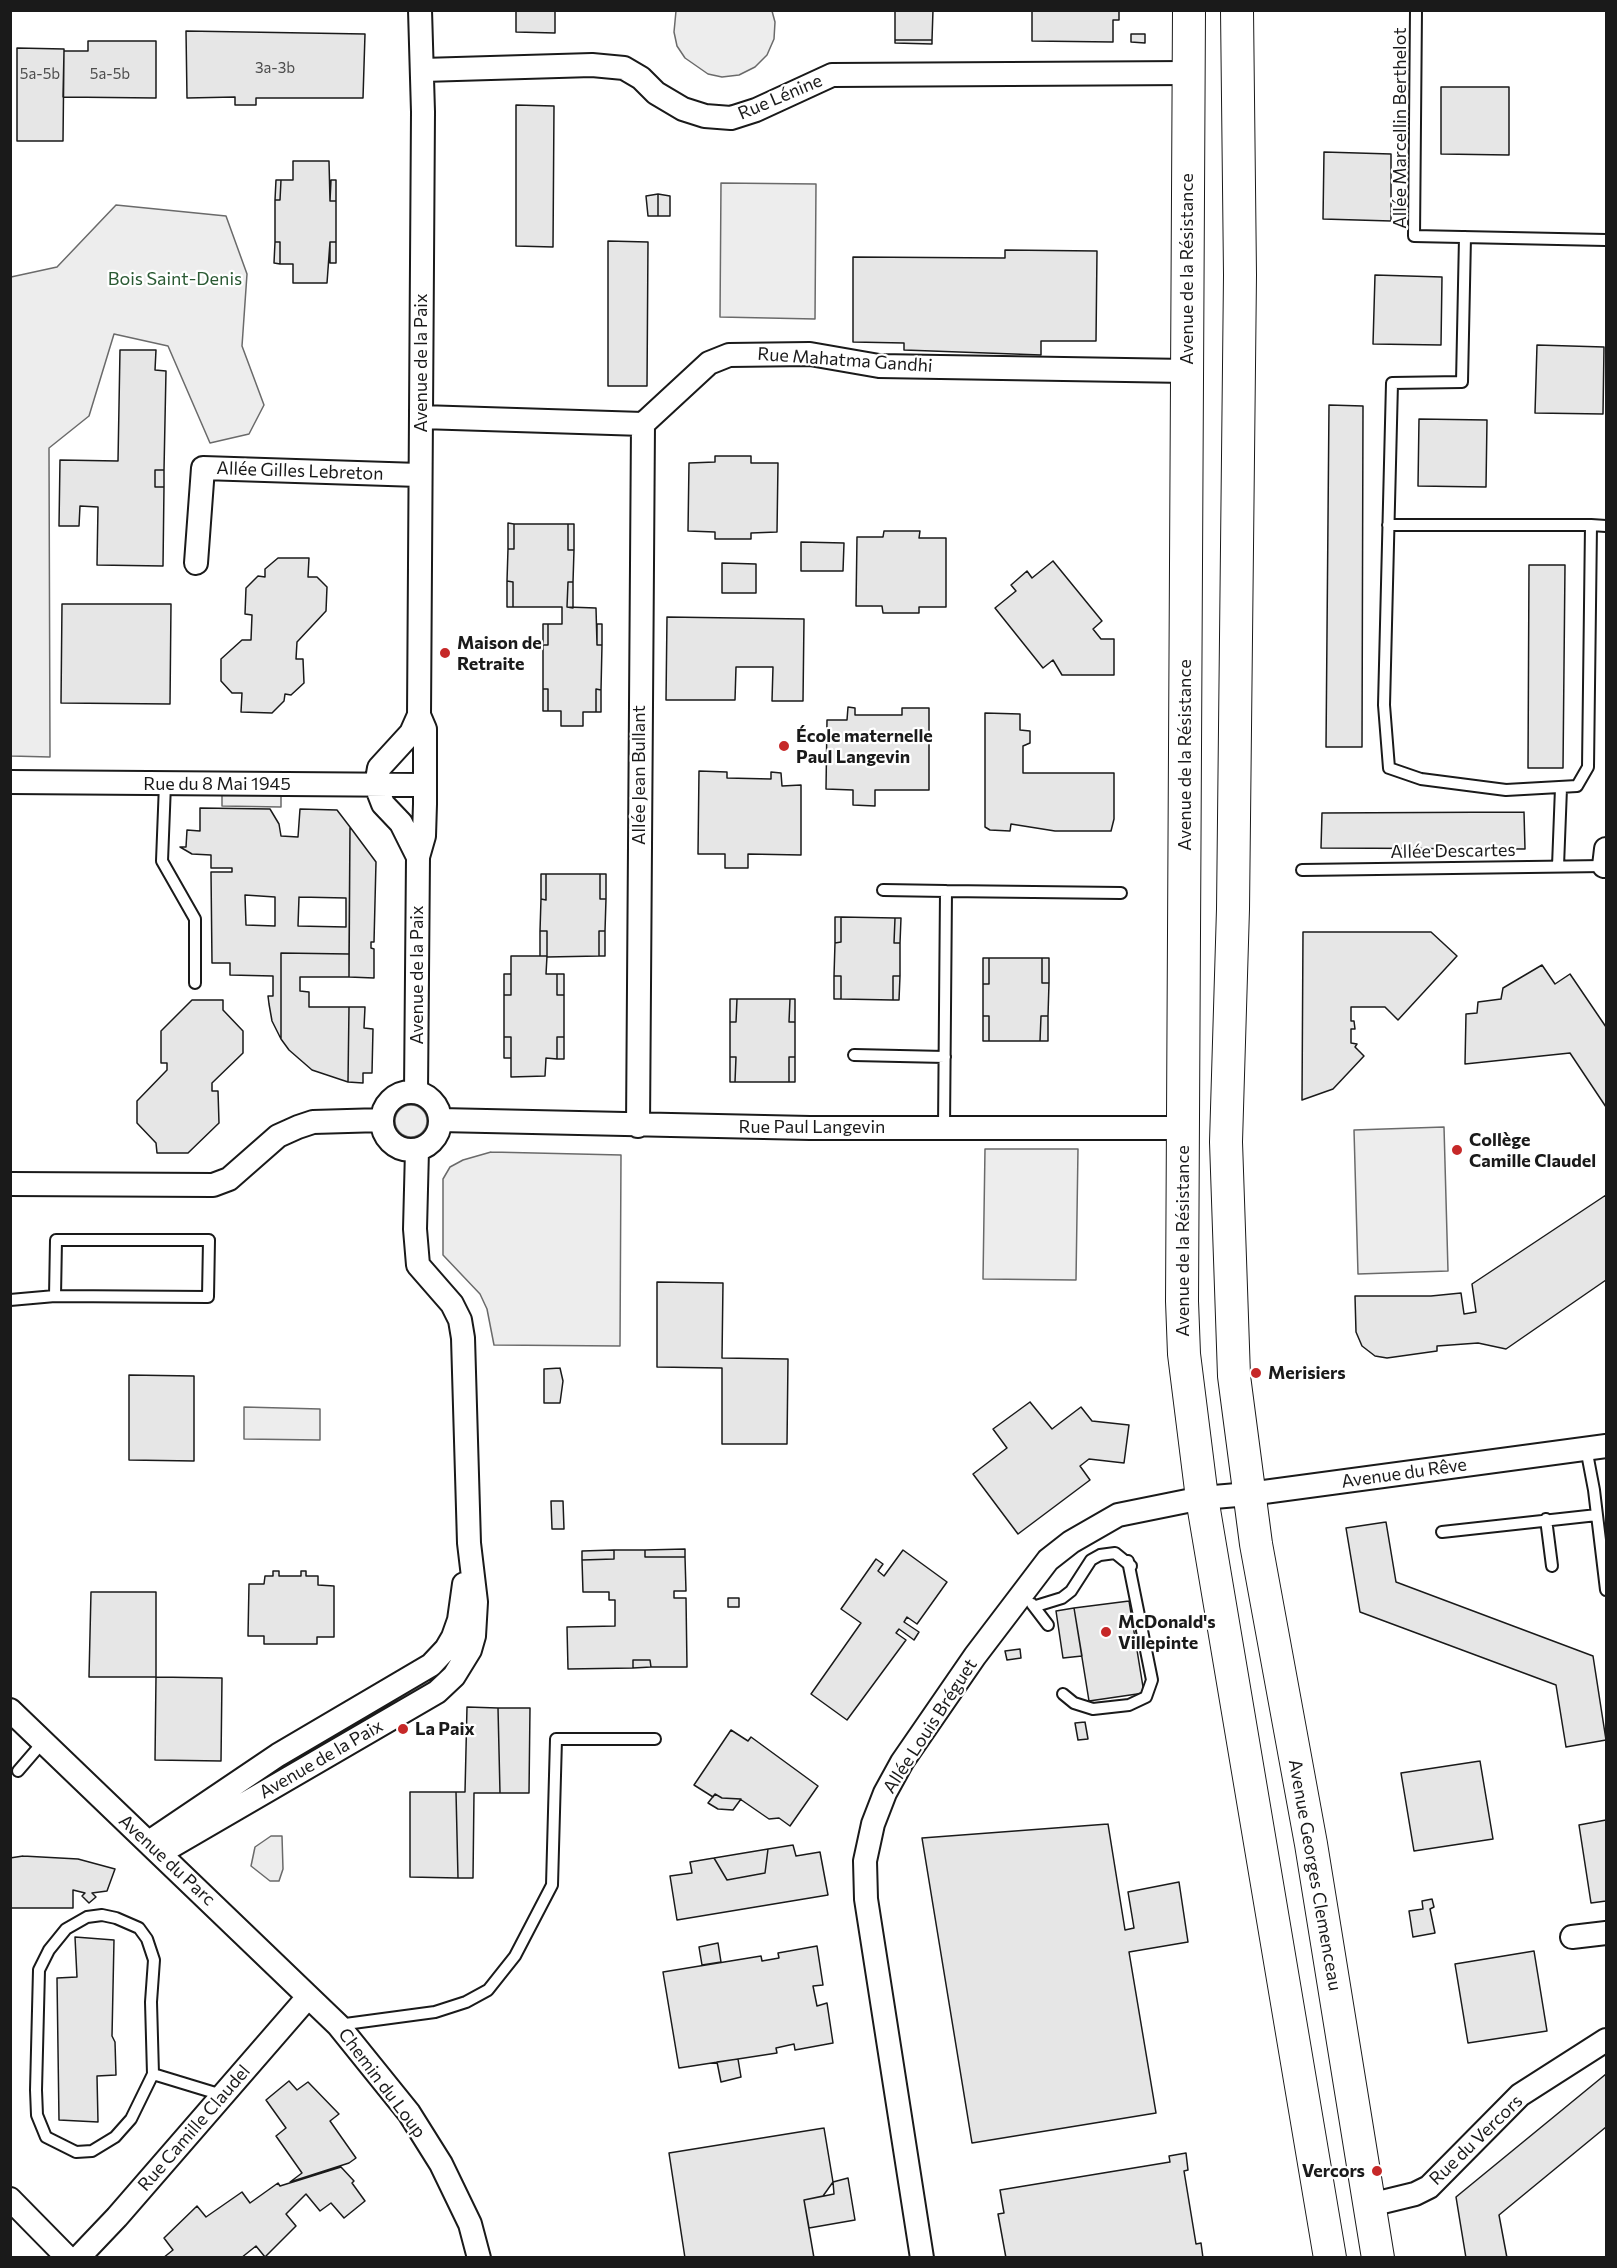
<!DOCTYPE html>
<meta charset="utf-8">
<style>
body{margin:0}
#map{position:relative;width:1617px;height:2268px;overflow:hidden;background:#fff;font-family:Commissioner,sans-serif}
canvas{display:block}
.frame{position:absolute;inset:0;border:12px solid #1a1a1a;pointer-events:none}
</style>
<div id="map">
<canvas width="1617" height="2268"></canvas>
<div class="frame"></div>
</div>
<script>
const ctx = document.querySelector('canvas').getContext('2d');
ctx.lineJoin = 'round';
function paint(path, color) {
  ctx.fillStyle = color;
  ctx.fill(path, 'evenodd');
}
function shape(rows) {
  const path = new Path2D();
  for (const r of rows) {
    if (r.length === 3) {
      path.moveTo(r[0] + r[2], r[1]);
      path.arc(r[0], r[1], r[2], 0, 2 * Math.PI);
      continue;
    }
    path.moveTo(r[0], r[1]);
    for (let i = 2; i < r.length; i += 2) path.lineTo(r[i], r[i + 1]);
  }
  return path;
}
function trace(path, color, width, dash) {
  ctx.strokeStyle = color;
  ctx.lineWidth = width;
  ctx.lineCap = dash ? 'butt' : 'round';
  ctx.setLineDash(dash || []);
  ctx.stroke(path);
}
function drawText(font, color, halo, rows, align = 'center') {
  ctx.font = font + ' Commissioner,sans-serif';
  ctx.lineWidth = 4.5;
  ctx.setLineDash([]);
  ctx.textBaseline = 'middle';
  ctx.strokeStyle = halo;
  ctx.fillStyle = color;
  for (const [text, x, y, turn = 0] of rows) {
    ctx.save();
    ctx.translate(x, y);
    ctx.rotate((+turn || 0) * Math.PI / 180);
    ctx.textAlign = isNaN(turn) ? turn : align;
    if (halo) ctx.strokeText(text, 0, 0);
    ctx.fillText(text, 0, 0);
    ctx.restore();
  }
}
const built = shape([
 [676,11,772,11,775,22,774,39,767,55,755,67,739,75,722,77,708,74,685,58,677,46,674,32,676,11],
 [721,183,816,184,815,319,720,317,721,183],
 [116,205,226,216,247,274,242,346,264,405,249,434,210,443,168,346,114,334,89,416,49,448,50,757,11,756,11,277,57,267,116,205],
 [222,795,281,795,281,807,222,806,222,795],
 [411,1121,16],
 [1444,1127,1448,1271,1358,1274,1354,1130,1444,1127],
 [985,1149,1078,1149,1076,1280,983,1279,985,1149],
 [491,1152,621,1155,620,1346,494,1345,487,1309,480,1294,443,1255,443,1179,450,1167,463,1160,491,1152],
 [244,1407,320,1409,320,1440,244,1439,244,1407],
 [271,1836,282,1836,283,1869,279,1881,270,1881,251,1866,255,1847,271,1836]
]);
paint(built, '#ededed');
trace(built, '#6a6a6a', 1.5);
const building = shape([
 [516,10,555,10,555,33,516,32,516,10],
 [895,10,933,10,932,40,895,40,895,10],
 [1032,10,1119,10,1119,20,1113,20,1113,42,1032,41,1032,10],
 [186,31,365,34,363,98,256,98,256,105,235,105,235,97,187,98,186,31],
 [1131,34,1145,34,1145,43,1131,42,1131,34],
 [895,40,932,40,932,44,895,43,895,40],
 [88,41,156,41,156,98,63,97,64,51,88,51,88,41],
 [17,48,64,49,63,141,17,141,17,48],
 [1441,87,1509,87,1509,155,1441,154,1441,87],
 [516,105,554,106,553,247,516,246,516,105],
 [1324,152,1391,154,1391,221,1323,219,1324,152],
 [293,161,329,161,330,201,336,201,336,242,330,242,327,283,293,283,293,264,280,264,280,242,275,242,275,200,280,200,281,180,293,180,293,161],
 [276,180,281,180,280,200,275,200,276,180],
 [331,180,336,180,336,201,330,201,331,180],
 [658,194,670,196,670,216,658,216,658,194],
 [658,194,658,216,648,216,646,196,658,194],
 [608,241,648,242,647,386,608,386,608,241],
 [275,242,280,242,280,264,274,263,275,242],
 [330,242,336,242,336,263,330,263,330,242],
 [1005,250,1097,251,1096,341,1041,341,1041,355,904,350,904,343,853,342,853,257,1005,258,1005,250],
 [1375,275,1442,277,1441,345,1373,344,1375,275],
 [1537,345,1604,347,1603,414,1535,413,1537,345],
 [120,350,156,350,155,370,166,371,164,470,155,470,155,487,164,487,163,566,97,565,98,507,80,506,79,526,59,526,60,460,118,461,120,350],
 [1329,405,1363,406,1362,747,1326,747,1329,405],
 [1419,419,1487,420,1486,487,1418,486,1419,419],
 [715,456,751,456,751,463,778,463,777,532,751,533,751,539,715,539,715,532,688,531,689,463,715,462,715,456],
 [155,470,164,470,164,487,155,487,155,470],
 [508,523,514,524,514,549,508,549,508,523],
 [514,524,568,524,568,550,574,550,573,582,568,582,567,607,596,608,597,645,602,645,601,690,596,689,596,712,583,712,583,726,561,726,561,711,548,711,548,689,543,689,543,645,548,645,548,624,562,624,562,607,513,607,513,582,507,581,508,549,514,549,514,524],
 [568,524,574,524,574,550,568,550,568,524],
 [884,531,920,531,919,538,946,538,946,607,919,607,919,613,883,613,882,606,856,606,857,537,883,537,884,531],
 [801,542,844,543,843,571,801,571,801,542],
 [278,558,309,558,308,577,317,577,327,587,326,611,297,642,296,659,303,659,304,683,291,695,285,694,284,701,272,713,241,712,242,693,232,693,221,681,221,659,242,640,251,640,252,615,245,614,246,588,258,576,265,577,265,569,278,558],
 [1053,561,1102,621,1093,629,1101,639,1114,639,1114,675,1062,675,1053,660,1043,668,995,608,1016,591,1011,585,1027,571,1032,578,1053,561],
 [722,563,756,564,756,593,722,593,722,563],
 [1529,565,1565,565,1563,768,1528,768,1529,565],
 [507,581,513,582,513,607,507,607,507,581],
 [568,582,573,582,573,608,567,607,568,582],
 [62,604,171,604,170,704,61,703,62,604],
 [667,617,804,619,803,701,772,701,773,667,736,667,735,700,666,700,667,617],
 [543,624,548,624,548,645,543,645,543,624],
 [597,624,602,624,602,645,597,645,597,624],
 [543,689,548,689,548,711,543,711,543,689],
 [596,689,601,690,601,712,596,712,596,689],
 [848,707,855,708,855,715,902,715,902,708,929,708,929,790,875,790,875,806,853,805,853,790,826,789,827,720,847,720,848,707],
 [985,713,1020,714,1020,730,1030,731,1030,743,1023,746,1023,773,1114,773,1114,819,1111,831,1055,831,1011,824,1010,831,990,830,985,827,985,713],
 [699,771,727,772,727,778,771,779,771,772,781,773,782,786,801,785,801,855,748,854,748,868,725,868,725,854,698,854,699,771],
 [200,808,270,809,279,824,281,836,298,837,300,809,337,810,350,827,349,954,281,953,281,1039,272,1021,269,1004,268,996,273,996,273,976,230,975,230,963,212,963,211,872,232,872,232,868,211,868,211,855,192,854,180,847,186,847,187,830,200,831,200,808],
 [245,895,275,897,275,926,246,925,245,895],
 [299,897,346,898,346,927,298,926,299,897],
 [1524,812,1525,849,1321,848,1322,813,1524,812],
 [350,827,376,862,374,942,371,942,371,948,374,949,374,978,349,977,350,827],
 [541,874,546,874,546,900,541,899,541,874],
 [546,874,600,874,600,899,606,899,605,931,599,931,599,956,547,957,547,931,540,931,541,899,546,900,546,874],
 [600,874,606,874,606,899,600,899,600,874],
 [835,917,841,917,841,942,835,943,835,917],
 [841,917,895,918,894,943,900,943,900,976,893,976,893,1000,841,999,841,976,834,976,835,943,841,942,841,917],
 [895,918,901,918,900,943,894,943,895,918],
 [540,931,547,931,547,956,540,956,540,931],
 [599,931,605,931,605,956,599,956,599,931],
 [1303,932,1431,932,1457,956,1398,1020,1385,1007,1351,1007,1351,1021,1354,1021,1355,1029,1351,1029,1351,1043,1357,1044,1355,1047,1364,1056,1333,1089,1302,1100,1303,932],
 [281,953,349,954,349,977,300,977,300,991,309,992,309,1007,349,1007,348,1082,312,1070,289,1050,281,1039,281,953],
 [511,956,547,956,546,974,557,974,557,995,564,995,564,1037,557,1037,557,1059,546,1058,545,1076,511,1077,511,1037,504,1037,504,995,511,995,511,956],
 [983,958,989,958,989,984,983,984,983,958],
 [989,958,1042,958,1042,983,1049,983,1048,1016,1041,1016,1040,1041,989,1041,989,1016,983,1016,983,984,989,984,989,958],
 [1042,958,1049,958,1049,983,1042,983,1042,958],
 [1542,965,1555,984,1570,974,1606,1027,1606,1107,1570,1053,1465,1064,1466,1014,1477,1013,1478,1002,1501,999,1503,988,1542,965],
 [504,974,511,974,511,995,504,995,504,974],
 [557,974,564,974,564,995,557,995,557,974],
 [834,976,841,976,841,999,834,999,834,976],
 [893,976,900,976,899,1000,893,1000,893,976],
 [730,999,737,999,736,1022,730,1022,730,999],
 [737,999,790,999,789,1022,795,1022,795,1057,789,1057,789,1082,735,1082,736,1057,730,1057,730,1022,736,1022,737,999],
 [790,999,795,999,795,1022,789,1022,790,999],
 [192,1000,223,1000,223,1010,243,1031,243,1053,212,1083,212,1091,218,1091,219,1123,188,1153,157,1153,156,1143,137,1123,137,1101,167,1070,167,1063,161,1063,161,1031,192,1000],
 [349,1007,365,1007,364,1028,373,1029,372,1073,363,1073,363,1083,348,1082,349,1007],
 [983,1016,989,1016,989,1041,983,1041,983,1016],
 [1041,1016,1048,1016,1048,1041,1040,1041,1041,1016],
 [504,1037,511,1037,511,1058,504,1058,504,1037],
 [557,1037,564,1037,564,1059,557,1059,557,1037],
 [730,1057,736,1057,735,1082,730,1082,730,1057],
 [789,1057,795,1057,795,1082,789,1082,789,1057],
 [1606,1195,1606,1280,1506,1349,1478,1343,1437,1346,1437,1351,1387,1358,1375,1356,1362,1346,1356,1332,1355,1296,1431,1296,1461,1293,1464,1314,1476,1312,1472,1284,1606,1195],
 [657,1282,723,1283,722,1358,788,1359,787,1444,722,1444,722,1368,657,1367,657,1282],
 [560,1368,563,1381,560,1403,544,1403,544,1369,560,1368],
 [129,1375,194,1376,194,1461,129,1460,129,1375],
 [1030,1402,1052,1429,1081,1407,1092,1421,1129,1425,1124,1463,1089,1459,1080,1466,1090,1480,1018,1534,973,1474,1007,1448,993,1429,1030,1402],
 [551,1501,563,1501,564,1529,552,1529,551,1501],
 [1386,1522,1396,1582,1593,1656,1606,1740,1566,1747,1556,1685,1360,1612,1346,1528,1386,1522],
 [685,1549,685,1557,645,1557,645,1550,685,1549],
 [614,1550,645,1550,645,1557,685,1557,686,1591,674,1591,674,1598,686,1598,687,1667,651,1667,650,1660,633,1660,633,1668,568,1669,567,1627,615,1626,615,1600,609,1600,609,1592,583,1592,582,1560,614,1559,614,1550],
 [614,1550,614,1559,582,1560,582,1551,614,1550],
 [903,1550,947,1582,917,1624,907,1617,904,1622,919,1632,914,1640,899,1629,896,1633,906,1640,847,1720,811,1694,861,1623,841,1609,876,1559,883,1564,878,1571,884,1576,903,1550],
 [273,1571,279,1571,279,1576,301,1576,301,1571,306,1571,306,1576,318,1576,318,1585,334,1586,334,1637,317,1637,317,1644,264,1644,264,1636,248,1636,249,1584,264,1584,265,1576,273,1576,273,1571],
 [91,1592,156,1592,156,1677,89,1677,91,1592],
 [728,1598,739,1598,739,1607,728,1607,728,1598],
 [1129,1601,1144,1693,1089,1701,1074,1608,1129,1601],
 [1074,1608,1082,1656,1063,1658,1056,1611,1074,1608],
 [1020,1649,1021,1658,1007,1660,1005,1651,1020,1649],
 [633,1660,650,1660,651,1667,633,1668,633,1660],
 [156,1677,222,1678,221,1761,155,1760,156,1677],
 [467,1707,498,1708,500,1793,474,1793,473,1878,458,1878,456,1792,465,1792,467,1707],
 [498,1708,530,1708,529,1793,500,1793,498,1708],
 [1085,1722,1088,1739,1078,1740,1075,1723,1085,1722],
 [731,1730,748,1741,751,1737,818,1786,790,1826,779,1818,769,1819,740,1799,722,1798,715,1794,713,1797,694,1785,731,1730],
 [1480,1761,1493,1839,1414,1851,1401,1773,1480,1761],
 [410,1792,456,1792,458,1878,410,1877,410,1792],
 [715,1794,722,1798,741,1799,733,1810,718,1809,708,1803,715,1794],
 [1606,1820,1606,1901,1591,1903,1579,1825,1606,1820],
 [1108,1824,1125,1930,1134,1928,1128,1892,1179,1882,1188,1942,1129,1952,1156,2113,972,2143,922,1838,1108,1824],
 [793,1845,796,1856,820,1852,828,1895,677,1920,670,1876,692,1873,690,1862,714,1858,727,1880,765,1873,768,1849,793,1845],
 [768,1849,765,1873,727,1880,714,1858,768,1849],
 [23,1856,78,1859,115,1869,107,1891,92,1893,96,1897,89,1903,82,1896,85,1893,73,1890,73,1908,11,1908,10,1858,23,1856],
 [1432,1899,1434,1907,1430,1909,1435,1933,1413,1937,1409,1911,1423,1909,1422,1901,1432,1899],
 [75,1937,114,1940,112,2036,115,2042,116,2075,97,2076,98,2122,59,2120,57,1978,77,1977,75,1937],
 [718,1943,721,1962,702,1965,699,1947,718,1943],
 [817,1946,823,1985,813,1986,817,2006,827,2003,833,2043,795,2050,794,2044,776,2048,777,2053,679,2068,663,1972,761,1956,762,1961,779,1958,778,1953,817,1946],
 [1534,1951,1547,2031,1468,2043,1455,1964,1534,1951],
 [738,2059,741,2077,721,2082,717,2062,738,2059],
 [1606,2074,1606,2127,1499,2215,1507,2258,1466,2258,1456,2197,1606,2074],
 [289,2081,297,2090,308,2082,339,2114,330,2121,356,2158,349,2163,290,2182,302,2173,276,2136,286,2128,266,2100,289,2081],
 [824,2128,833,2182,823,2196,804,2200,814,2258,685,2258,669,2153,824,2128],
 [1186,2153,1188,2170,1184,2171,1196,2244,1201,2243,1203,2258,1006,2258,998,2214,1004,2213,1000,2190,1170,2162,1169,2156,1186,2153],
 [341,2167,354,2181,352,2183,365,2201,344,2218,331,2203,320,2211,306,2194,286,2214,296,2226,265,2257,256,2246,241,2258,163,2258,173,2250,164,2238,197,2206,206,2217,242,2192,250,2203,278,2183,280,2186,341,2167],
 [848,2178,855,2220,809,2228,804,2200,834,2194,833,2182,848,2178]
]);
paint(building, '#e6e6e6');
trace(building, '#1a1a1a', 1.5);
const lane = shape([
 [1416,10,1414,236,1606,240],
 [1388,525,1591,525,1588,767,1577,786,1506,790,1421,779,1389,768,1384,705,1392,383,1462,382,1465,237],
 [1591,525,1606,526],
 [165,784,162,861,195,919,195,983],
 [1558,866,1561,788],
 [1302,870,1604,866],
 [883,890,946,891],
 [854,1055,945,1057],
 [944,1128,946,891,1121,893],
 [10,1300,55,1296,208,1297,209,1240,56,1240,55,1296],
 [1586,1448,1594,1490,1606,1590],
 [1546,1519,1552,1566],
 [1442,1532,1597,1515],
 [1032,1604,1048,1625],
 [1036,1606,1062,1598,1071,1591,1091,1560,1100,1555,1115,1553,1131,1566],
 [1063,1694,1074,1703,1093,1709,1129,1705,1146,1697,1152,1680,1128,1561],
 [18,1771,43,1742],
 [338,2025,435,2012,466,2002,488,1990,515,1956,552,1885,556,1739,655,1739],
 [153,2074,131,2119,115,2137,92,2151,76,2152,46,2137,37,2115,36,2090,39,1970,49,1950,66,1929,87,1917,102,1915,116,1918,139,1928,147,1939,154,1960,151,2002,153,2074,222,2095]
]);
const street = shape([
 [423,70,592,65,624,68,641,78,656,93,683,109,705,116,731,118,756,110,832,75,1188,73],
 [421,417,643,424,709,363,729,355,810,354,879,366,1187,371],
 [196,563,203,468,419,475],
 [10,782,424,785],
 [1606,849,1604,866,1606,866],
 [418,857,401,823,383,804,376,786,379,768,411,733,419,715,423,112,420,10],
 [411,1121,29],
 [416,1092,418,857,424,836,425,804,425,729,419,715],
 [440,1120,810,1128,1183,1128],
 [638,1126,643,424],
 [10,1184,213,1185,229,1179,278,1136,298,1127,313,1122,382,1120],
 [10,1710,338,2025,409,2113,441,2164,470,2224,479,2258],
 [149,1842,278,1755,431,1665,446,1649,453,1637,459,1620,464,1584],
 [160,1853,437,1692,454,1676,470,1650,474,1636,476,1602,469,1543,463,1338,460,1320,452,1304,418,1265,415,1229,417,1150],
 [1572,1937,1606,1933],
 [10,2199,68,2258],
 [1370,2205,1415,2194,1429,2187,1520,2095,1606,2040],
 [78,2258,117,2217,308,1997],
 [922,2258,866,1899,865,1861,873,1824,885,1793,902,1762,975,1656,1048,1560,1071,1542,1118,1515,1202,1498,1249,1494,1606,1446]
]);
const secondary = shape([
 [1189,10,1182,1301,1184,1354,1202,1498,1330,2258],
 [1237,10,1240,275,1233,909,1226,1142,1234,1376,1256,1544,1311,1844,1378,2258]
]);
trace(lane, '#1a1a1a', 14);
trace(street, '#1a1a1a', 26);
trace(secondary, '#1a1a1a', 34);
trace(lane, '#fff', 10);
trace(street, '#fff', 22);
trace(secondary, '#fff', 32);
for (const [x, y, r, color] of [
 [445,653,6,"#c62828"],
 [784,746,6,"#c62828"],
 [1457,1150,6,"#c62828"],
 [1256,1373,6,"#c62828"],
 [1106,1632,6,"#c62828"],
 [403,1729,6,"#c62828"],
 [1377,2171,6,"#c62828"]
]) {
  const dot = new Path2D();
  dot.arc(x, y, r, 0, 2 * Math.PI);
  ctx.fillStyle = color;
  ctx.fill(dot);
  trace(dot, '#fff', 2);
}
drawText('15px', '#4d4d4d', null, [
 ["3a-3b",275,68],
 ["5a-5b",40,74],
 ["5a-5b",110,74]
]);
drawText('18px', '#1a1a1a', '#fff', [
 ["Rue Lénine",780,97,-23],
 ["Allée Marcellin Berthelot",1400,128,-90],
 ["Avenue de la Résistance",1187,269,-90],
 ["Rue Mahatma Gandhi",845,360,4],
 ["Avenue de la Paix",421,363,-90],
 ["Allée Gilles Lebreton",300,471,2],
 ["Avenue de la Résistance",1185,755,-90],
 ["Allée Jean Bullant",639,775,-90],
 ["Rue du 8 Mai 1945",217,784],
 ["Allée Descartes",1453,851,-1],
 ["Avenue de la Paix",417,975,-90],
 ["Rue Paul Langevin",812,1127],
 ["Avenue de la Résistance",1183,1241,-90],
 ["Avenue du Rêve",1404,1473,-8],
 ["Allée Louis Bréguet",930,1726,-57],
 ["Avenue de la Paix",321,1759,-30],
 ["Avenue du Parc",167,1860,43],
 ["Avenue Georges Clemenceau",1315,1875,80],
 ["Chemin du Loup",382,2083,53],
 ["Rue Camille Claudel",194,2128,-49],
 ["Rue du Vercors",1476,2140,-44]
]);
drawText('18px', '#2b5a34', '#fff', [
 ["Bois Saint-Denis",175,279]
]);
drawText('bold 18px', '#1a1a1a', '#fff', [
 ["Maison de",457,643],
 ["Retraite",457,664],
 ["École maternelle",796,736],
 ["Paul Langevin",796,757],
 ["Collège",1469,1140],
 ["Camille Claudel",1469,1161],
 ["Merisiers",1268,1373],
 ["McDonald's",1118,1622],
 ["Villepinte",1118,1643],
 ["La Paix",415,1729],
 ["Vercors",1365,2171,"right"]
], 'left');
</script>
